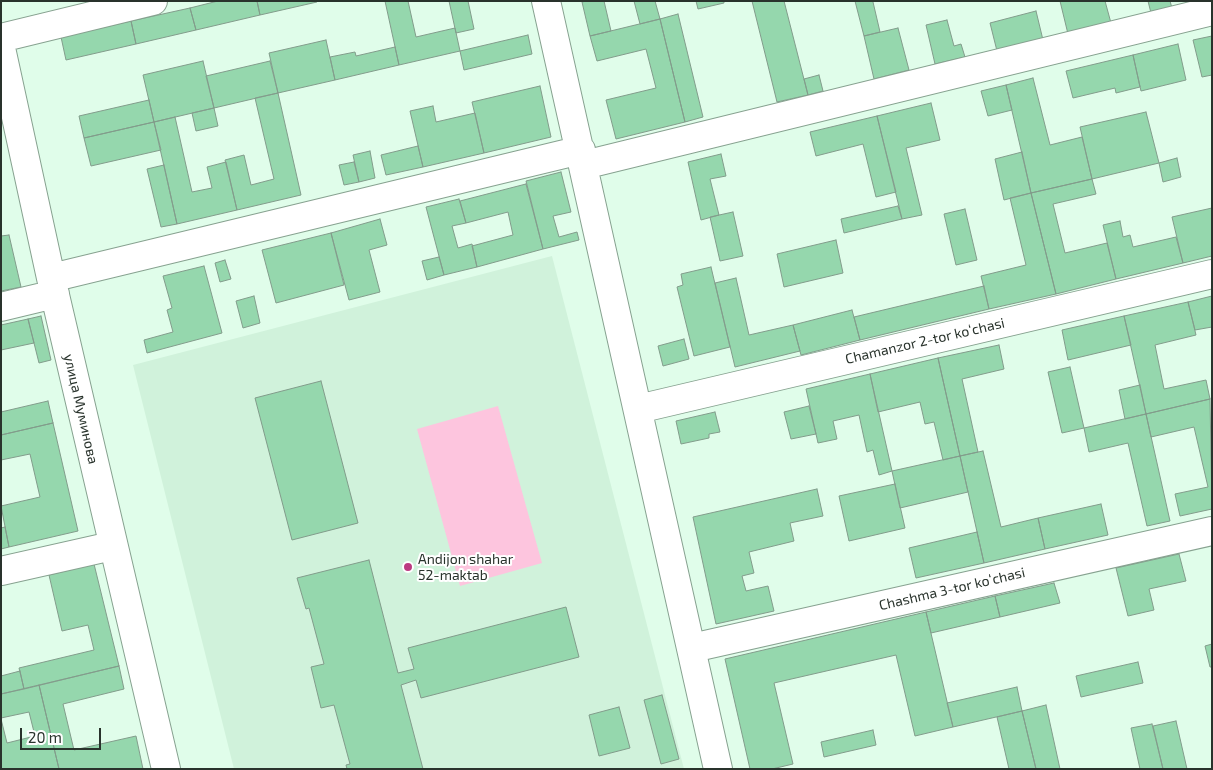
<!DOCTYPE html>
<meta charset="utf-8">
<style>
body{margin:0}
#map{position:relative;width:1213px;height:770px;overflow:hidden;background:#e0fdea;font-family:"Exo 2",sans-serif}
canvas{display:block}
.frame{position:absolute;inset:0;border:2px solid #29332c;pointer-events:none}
.scale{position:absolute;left:20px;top:728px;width:81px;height:22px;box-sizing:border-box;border:2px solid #29332c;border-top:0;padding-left:6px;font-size:15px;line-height:18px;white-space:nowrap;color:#29332c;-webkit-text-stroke:4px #fff;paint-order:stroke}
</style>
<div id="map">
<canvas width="1213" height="770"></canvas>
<div class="frame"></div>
<div class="scale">20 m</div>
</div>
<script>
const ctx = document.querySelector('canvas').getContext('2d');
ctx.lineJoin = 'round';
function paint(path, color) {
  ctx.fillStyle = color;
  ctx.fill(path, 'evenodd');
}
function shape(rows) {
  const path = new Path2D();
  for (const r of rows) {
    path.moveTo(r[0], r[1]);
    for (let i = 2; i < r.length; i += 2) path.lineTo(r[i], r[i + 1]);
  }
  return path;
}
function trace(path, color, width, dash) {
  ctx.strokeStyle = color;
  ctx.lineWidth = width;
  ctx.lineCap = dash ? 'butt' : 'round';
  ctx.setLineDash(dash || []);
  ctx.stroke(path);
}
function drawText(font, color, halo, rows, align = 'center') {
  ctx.font = font + ' "Exo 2",sans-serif';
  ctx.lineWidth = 4;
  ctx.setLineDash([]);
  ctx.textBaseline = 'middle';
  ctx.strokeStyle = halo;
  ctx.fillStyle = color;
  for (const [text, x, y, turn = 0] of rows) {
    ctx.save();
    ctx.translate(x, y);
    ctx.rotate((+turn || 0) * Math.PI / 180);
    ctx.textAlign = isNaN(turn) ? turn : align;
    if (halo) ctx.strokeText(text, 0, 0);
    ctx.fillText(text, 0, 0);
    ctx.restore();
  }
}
paint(shape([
 [552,256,684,769,234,769,133,365]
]), '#d0f2db');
paint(shape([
 [498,406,542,563,460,586,417,429]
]), '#fdc5de');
const building = shape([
 [218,1,257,1,260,15,196,30,190,8,218,1],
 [257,1,317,1,317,2,260,15,257,1],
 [385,1,408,1,416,37,455,28,460,51,399,65,385,1],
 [449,1,468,1,474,29,456,33,449,1],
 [586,1,604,1,611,31,590,36,582,2,586,1],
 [634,1,655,1,660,19,640,24,634,1],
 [696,1,724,1,724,3,698,9,696,1],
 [752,1,784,1,808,95,777,102,752,1],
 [855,1,874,1,873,2,880,32,864,36,855,1],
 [1060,1,1105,1,1111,23,1068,34,1060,1],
 [1148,1,1170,1,1172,8,1151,13,1148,1],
 [190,8,196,30,136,44,131,21,190,8],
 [1036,11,1043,40,997,51,990,23,1036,11],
 [678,14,703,117,685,122,660,19,678,14],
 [660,19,685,122,616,139,606,100,656,88,646,49,597,61,590,36,660,19],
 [947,20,954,46,961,44,965,57,935,64,926,25,947,20],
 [131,21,136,44,66,60,61,37,131,21],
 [898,28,909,70,874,79,864,36,898,28],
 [528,35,532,54,464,70,460,51,528,35],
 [1212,36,1212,75,1202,77,1193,40,1212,36],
 [326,40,335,80,278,93,269,53,326,40],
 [1178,44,1186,80,1141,91,1133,55,1178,44],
 [395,47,399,65,335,80,330,57,355,52,356,56,395,47],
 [1133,55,1140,87,1116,93,1115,88,1073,98,1066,71,1133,55],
 [203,61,214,108,154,122,143,75,203,61],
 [270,61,278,93,214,108,206,76,270,61],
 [819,75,823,91,808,95,804,79,819,75],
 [1033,78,1050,145,1082,137,1092,179,1031,193,1006,85,1033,78],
 [1006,85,1012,110,988,116,981,91,1006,85],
 [540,86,551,137,484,153,472,102,540,86],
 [278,93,301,195,237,210,225,160,244,155,251,185,274,179,255,98,278,93],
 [149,100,154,122,84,138,79,116,149,100],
 [931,103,940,140,906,148,922,215,902,219,877,116,931,103],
 [433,106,436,122,475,113,484,153,423,167,410,111,433,106],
 [214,108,218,126,196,131,192,113,214,108],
 [1146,112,1159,163,1092,179,1080,127,1146,112],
 [877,116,896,192,876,197,863,144,816,156,810,132,877,116],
 [175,117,192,192,212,188,207,167,226,162,237,210,177,224,154,122,175,117],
 [154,122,161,150,91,166,84,138,154,122],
 [418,146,423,167,386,175,381,155,418,146],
 [370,151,375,178,359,182,353,155,370,151],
 [1022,152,1031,193,1004,200,995,159,1022,152],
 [721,154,726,176,710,179,719,215,701,220,688,162,721,154],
 [1177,158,1181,177,1163,182,1159,163,1177,158],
 [354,162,359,182,344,185,339,165,354,162],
 [164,165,177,224,161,227,147,169,164,165],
 [561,172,571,212,553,216,559,237,577,232,579,240,543,249,526,181,561,172],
 [1092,179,1096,194,1053,204,1065,253,1107,243,1116,279,1056,294,1031,193,1092,179],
 [526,184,543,249,477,267,472,246,513,235,508,212,466,223,460,201,526,184],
 [1031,193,1056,294,989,309,981,276,1026,265,1010,198,1031,193],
 [459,199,466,223,452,226,458,248,472,244,477,267,444,275,426,207,459,199],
 [898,206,902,219,844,233,841,219,898,206],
 [1212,208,1212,256,1183,263,1172,217,1212,208],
 [965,209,977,260,956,265,944,214,965,209],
 [733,212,743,256,720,261,710,217,733,212],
 [380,219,387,245,369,250,380,292,349,300,331,233,380,219],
 [1120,221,1123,237,1130,235,1133,247,1176,237,1183,263,1116,279,1103,225,1120,221],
 [331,233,344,285,276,303,262,250,331,233],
 [9,235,21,287,1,291,1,236,9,235],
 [836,240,843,273,784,287,777,254,836,240],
 [439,257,444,275,427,280,422,261,439,257],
 [225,260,231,279,220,282,215,263,225,260],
 [204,266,222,333,147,353,144,340,173,332,167,310,172,308,163,276,204,266],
 [711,267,730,347,694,356,677,287,683,285,681,274,711,267],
 [736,278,749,335,793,325,800,351,735,367,715,283,736,278],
 [984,286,989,309,860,340,854,317,984,286],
 [254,296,260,323,243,328,236,301,254,296],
 [1212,296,1212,327,1195,330,1188,302,1212,296],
 [1188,302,1196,335,1155,345,1164,389,1206,380,1210,399,1146,414,1124,316,1188,302],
 [852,310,860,340,801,355,793,325,852,310],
 [41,316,51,360,39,363,28,319,41,316],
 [1124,316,1131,345,1068,360,1062,330,1124,316],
 [28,319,34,343,1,350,1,325,28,319],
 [684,339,689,359,663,366,658,346,684,339],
 [999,345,1004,369,962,379,978,452,960,456,938,358,999,345],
 [938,358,960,456,943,460,934,422,925,424,920,402,878,412,870,374,938,358],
 [1070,367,1084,428,1062,433,1048,372,1070,367],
 [870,374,892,471,879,475,873,450,867,452,859,415,833,421,837,439,818,443,806,389,870,374],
 [321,381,358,523,292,540,255,398,321,381],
 [1140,385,1146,414,1125,419,1119,390,1140,385],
 [1210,399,1212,509,1180,516,1175,494,1208,487,1194,427,1151,437,1146,414,1210,399],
 [48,401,53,423,1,435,1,412,48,401],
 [809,406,816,434,791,439,784,412,809,406],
 [715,412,720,432,709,434,709,438,681,444,676,421,715,412],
 [1146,414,1170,521,1147,526,1128,443,1089,452,1084,428,1146,414],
 [53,423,78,531,9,547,1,506,40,497,30,454,1,460,1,435,53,423],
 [983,451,1001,527,1038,518,1045,549,984,563,960,456,983,451],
 [960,456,968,492,900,508,892,471,960,456],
 [895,484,905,528,849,541,839,496,895,484],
 [817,489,823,516,790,523,794,541,749,552,754,573,742,576,746,591,768,586,774,611,716,624,693,517,817,489],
 [1101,504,1108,535,1045,549,1038,518,1101,504],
 [5,527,9,547,1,549,1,528,5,527],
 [977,532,984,563,916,578,909,548,977,532],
 [1179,554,1186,581,1149,589,1154,610,1128,616,1116,568,1179,554],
 [369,560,398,673,414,669,408,648,566,607,579,657,421,698,416,680,401,685,423,769,347,769,346,765,350,764,334,705,321,708,311,667,324,664,309,608,306,609,297,578,369,560],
 [94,564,119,666,24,689,19,668,94,650,88,625,62,631,49,575,94,564],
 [1054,583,1060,603,1000,617,995,596,1054,583],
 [995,596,1000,617,931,633,926,612,995,596],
 [926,612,953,727,915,736,896,655,774,683,793,764,772,769,750,769,725,659,926,612],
 [1212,644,1212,667,1210,667,1205,646,1212,644],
 [1138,662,1143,683,1081,697,1076,676,1138,662],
 [119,666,124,689,63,704,74,750,136,736,143,769,59,769,39,685,119,666],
 [20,671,24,689,1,694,1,676,20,671],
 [39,685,59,769,1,769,1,719,7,743,35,736,29,712,1,718,1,694,39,685],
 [1017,687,1022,711,953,727,947,703,1017,687],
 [662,695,679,759,661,764,644,700,662,695],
 [1046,705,1060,769,1036,769,1022,711,1046,705],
 [619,707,630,748,599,756,589,715,619,707],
 [1022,711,1036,769,1009,769,997,717,1022,711],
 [1176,721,1187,769,1163,769,1153,726,1176,721],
 [1152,724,1163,769,1140,769,1131,728,1152,724],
 [873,730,876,745,824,757,821,742,873,730]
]);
paint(building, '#95d7ad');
trace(building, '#829c8b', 1);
const minor = shape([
 [546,1,718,769],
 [1,38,153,1],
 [1,48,51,278,166,769],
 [584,165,1212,11],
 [51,278,581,150],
 [1,307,55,294],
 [638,409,1212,274],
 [1,571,112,546],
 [692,648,1212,531]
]);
trace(minor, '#87a290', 30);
trace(minor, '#fff', 28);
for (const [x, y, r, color] of [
 [408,567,5,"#bc3a81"]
]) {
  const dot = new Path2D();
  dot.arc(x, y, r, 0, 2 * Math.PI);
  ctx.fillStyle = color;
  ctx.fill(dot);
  trace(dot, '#fff', 2);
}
drawText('14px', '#29332c', '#fff', [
 ["Chamanzor 2-tor koʻchasi",925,341,-13],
 ["улица Муминова",81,409,77],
 ["Chashma 3-tor koʻchasi",952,589,-13]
]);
drawText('14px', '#29332c', '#fff', [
 ["Andijon shahar",418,559],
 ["52-maktab",418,575]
], 'left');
</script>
